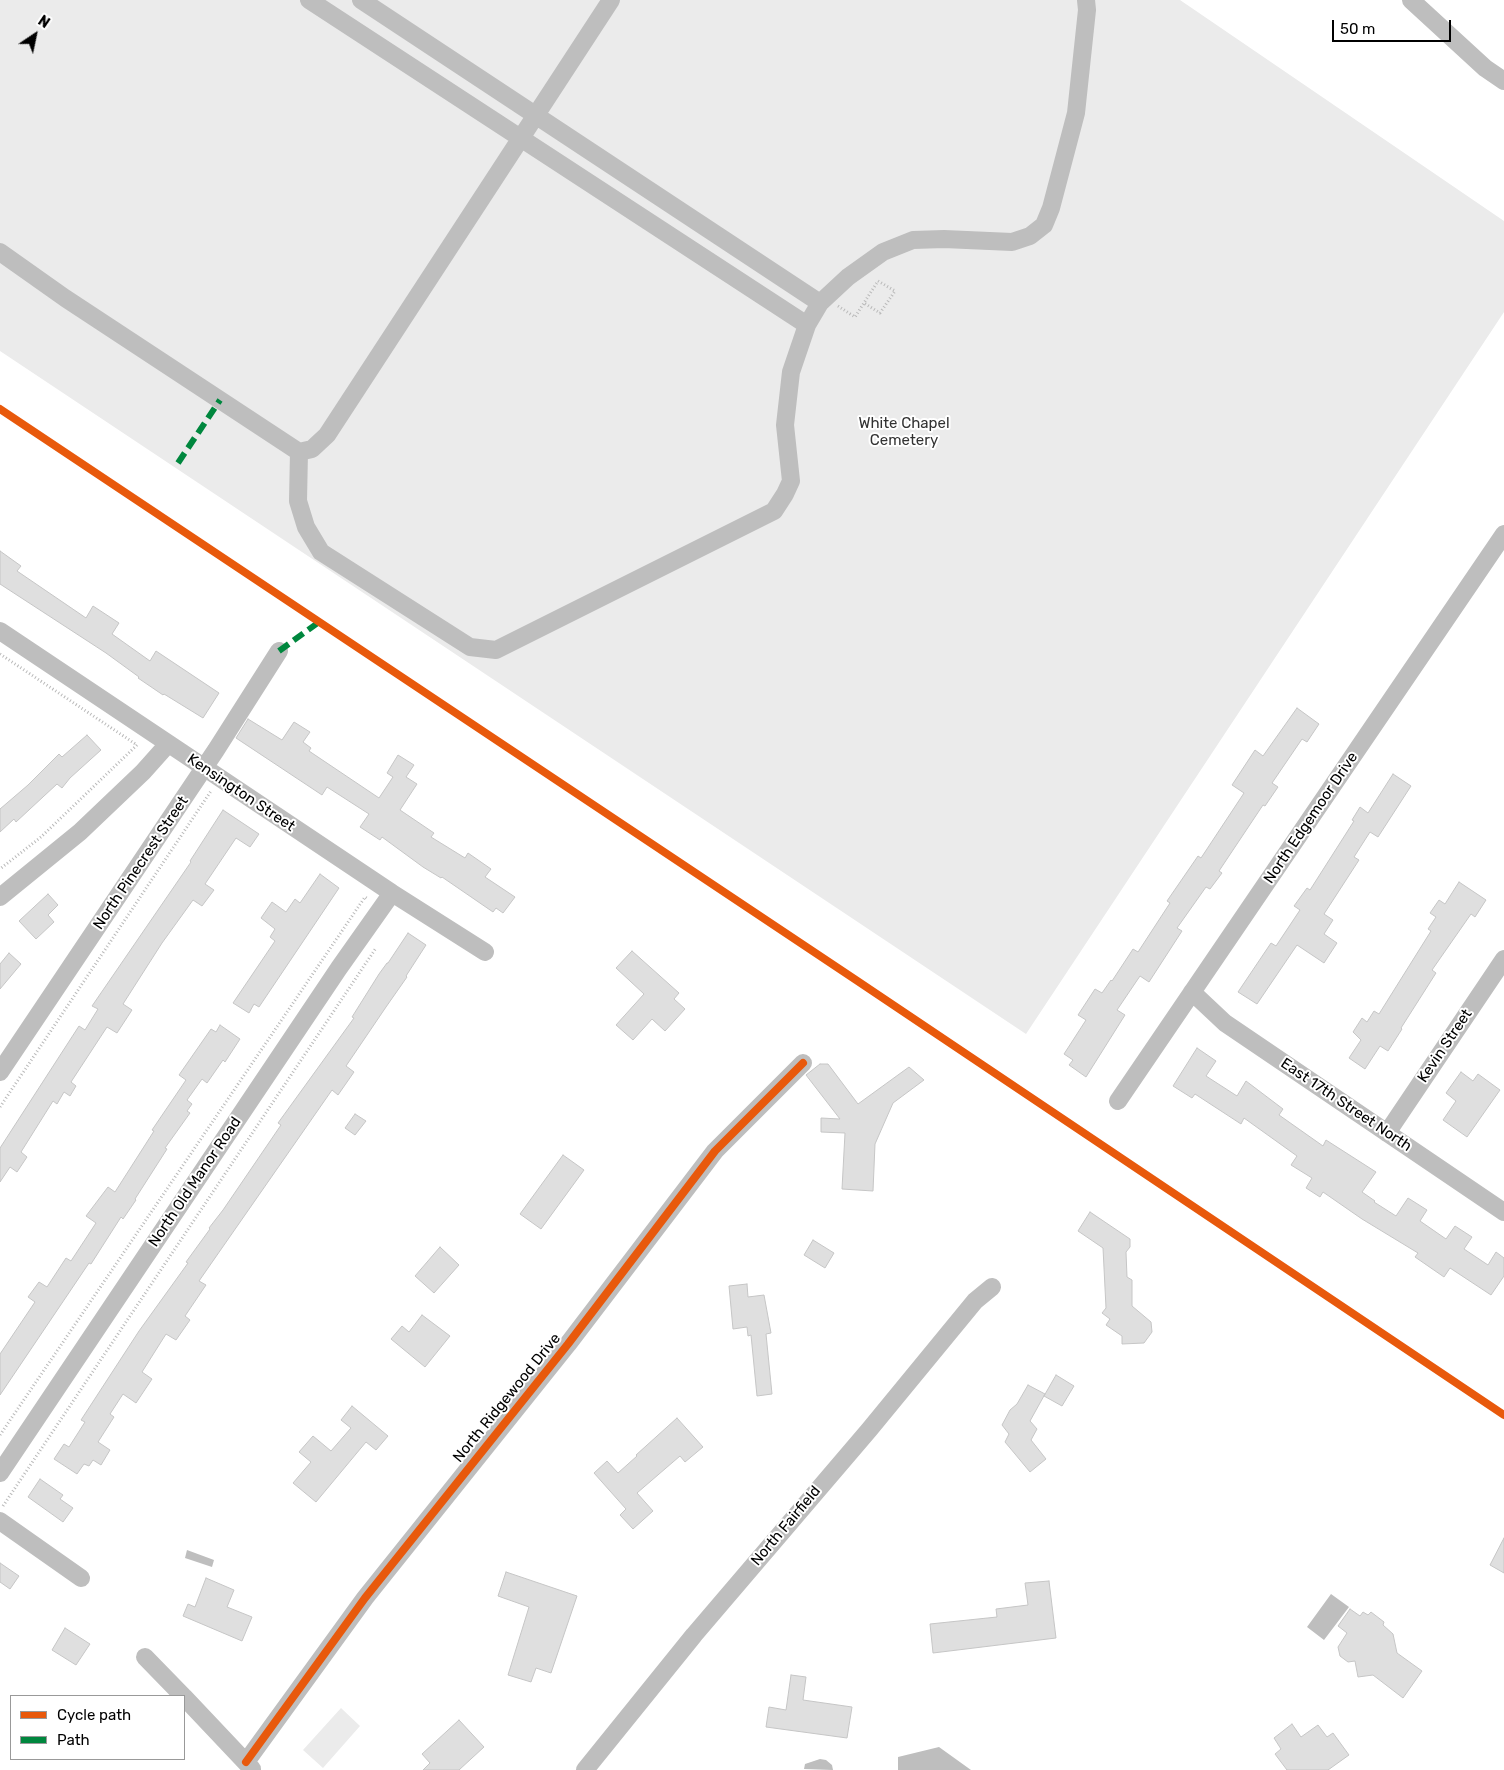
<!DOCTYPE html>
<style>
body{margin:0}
#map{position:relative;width:1504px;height:1770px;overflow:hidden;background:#fff;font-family:Rubik,sans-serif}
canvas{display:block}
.legend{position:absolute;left:10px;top:1695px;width:175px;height:65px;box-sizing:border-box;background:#fff;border:1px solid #999;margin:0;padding:6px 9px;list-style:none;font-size:15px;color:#000}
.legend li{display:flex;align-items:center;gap:10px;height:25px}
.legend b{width:25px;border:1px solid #999}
.north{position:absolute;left:10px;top:10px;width:50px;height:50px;-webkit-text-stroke:4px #fff;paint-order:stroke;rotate:34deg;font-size:14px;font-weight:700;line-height:20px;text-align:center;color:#000}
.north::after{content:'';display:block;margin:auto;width:18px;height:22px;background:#000;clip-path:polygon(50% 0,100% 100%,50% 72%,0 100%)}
.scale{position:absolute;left:1332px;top:20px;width:119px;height:22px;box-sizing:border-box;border:2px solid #000;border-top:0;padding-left:6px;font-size:15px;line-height:18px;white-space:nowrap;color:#000;-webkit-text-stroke:4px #fff;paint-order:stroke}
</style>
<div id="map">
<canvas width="1504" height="1770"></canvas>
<ul class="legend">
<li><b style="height:6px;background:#e8590c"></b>Cycle path</li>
<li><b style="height:6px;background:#00873e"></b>Path</li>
</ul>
<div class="north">N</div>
<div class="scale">50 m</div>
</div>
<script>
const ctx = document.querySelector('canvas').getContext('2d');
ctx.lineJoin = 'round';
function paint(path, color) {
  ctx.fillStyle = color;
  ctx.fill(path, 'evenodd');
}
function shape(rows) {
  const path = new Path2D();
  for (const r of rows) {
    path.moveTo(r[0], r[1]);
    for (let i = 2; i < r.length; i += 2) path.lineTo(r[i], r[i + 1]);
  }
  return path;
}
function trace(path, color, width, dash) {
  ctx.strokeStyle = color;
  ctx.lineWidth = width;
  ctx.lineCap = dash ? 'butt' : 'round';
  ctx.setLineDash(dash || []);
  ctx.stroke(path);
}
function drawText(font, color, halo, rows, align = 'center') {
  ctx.font = font + ' Rubik,sans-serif';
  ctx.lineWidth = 4;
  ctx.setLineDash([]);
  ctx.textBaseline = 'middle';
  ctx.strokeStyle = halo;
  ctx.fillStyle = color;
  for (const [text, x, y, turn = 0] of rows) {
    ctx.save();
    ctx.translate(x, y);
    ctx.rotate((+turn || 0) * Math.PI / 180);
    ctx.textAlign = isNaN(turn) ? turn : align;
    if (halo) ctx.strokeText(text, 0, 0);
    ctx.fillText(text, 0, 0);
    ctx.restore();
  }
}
paint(shape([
 [0,0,1180,0,1504,221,1504,312,1026,1034,0,351],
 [341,1708,360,1726,323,1768,303,1750]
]), '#ebebeb');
paint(shape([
 [187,1550,214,1560,212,1567,185,1558],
 [1331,1594,1349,1607,1324,1640,1307,1627],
 [939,1747,971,1770,898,1770,898,1757],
 [820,1759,826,1760,832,1765,833,1770,804,1769,805,1764]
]), '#bebebe');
const building = shape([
 [0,551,21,566,17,571,86,618,93,606,119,623,112,634,150,661,156,651,219,693,203,718,164,694,163,695,138,678,139,677,106,653,0,584,0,551],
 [1297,708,1319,724,1307,742,1302,739,1272,783,1278,787,1265,806,1263,805,1219,871,1222,873,1210,889,1206,887,1177,928,1182,931,1149,982,1140,976,1117,1010,1125,1015,1086,1077,1069,1065,1073,1060,1064,1054,1086,1020,1078,1015,1095,989,1102,993,1111,980,1112,981,1133,949,1138,952,1170,903,1167,901,1198,856,1201,858,1244,793,1232,785,1255,750,1263,756,1297,708],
 [248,719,282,740,294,722,310,732,303,742,311,748,309,751,379,798,393,777,387,773,398,755,414,765,406,777,417,784,400,810,434,833,431,837,465,858,468,853,491,869,485,877,515,897,503,913,496,908,493,912,442,877,441,878,423,867,382,837,380,840,360,827,369,814,327,787,322,795,236,738,248,719],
 [87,735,101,750,70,778,62,788,57,784,16,822,14,819,0,832,0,809,28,785,59,754,62,757,87,735],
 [1393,774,1411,786,1378,837,1370,832,1354,857,1359,860,1324,914,1333,920,1324,934,1337,943,1324,963,1297,945,1257,1004,1238,992,1271,943,1276,946,1300,910,1294,906,1307,888,1310,890,1354,821,1352,820,1360,807,1368,813,1393,774],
 [223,810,259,834,250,847,236,838,205,884,214,890,202,906,193,900,162,943,123,1004,132,1010,117,1033,107,1027,71,1082,76,1086,70,1096,64,1092,57,1104,53,1101,21,1152,27,1157,17,1172,10,1167,0,1182,0,1148,79,1026,85,1030,98,1009,92,1006,191,862,190,861,223,810],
 [320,874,339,888,259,1007,254,1004,249,1013,233,1003,275,941,270,937,275,929,261,918,272,902,286,912,295,899,300,903,320,874],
 [1459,882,1486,900,1475,917,1471,914,1432,970,1436,973,1401,1028,1402,1029,1388,1051,1380,1046,1365,1069,1349,1058,1361,1040,1353,1032,1362,1018,1367,1022,1374,1011,1379,1014,1431,931,1428,929,1436,917,1430,913,1439,900,1445,904,1459,882],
 [48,894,58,905,48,915,54,922,36,939,19,921,48,894],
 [408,933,426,945,406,976,407,977,386,1007,346,1066,354,1072,338,1095,332,1090,199,1281,206,1285,185,1316,190,1320,176,1340,166,1334,142,1372,152,1379,136,1403,123,1394,110,1414,114,1417,98,1442,110,1450,101,1465,93,1460,89,1466,84,1464,77,1474,54,1459,64,1444,69,1447,85,1422,81,1420,139,1331,188,1263,186,1262,210,1229,209,1228,223,1210,281,1125,278,1123,354,1018,352,1017,379,974,387,963,388,963,408,933],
 [632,951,679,993,674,999,685,1009,665,1031,652,1019,633,1040,616,1025,644,994,616,968,632,951],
 [9,953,21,964,0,989,0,964,9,953],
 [220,1025,240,1039,225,1062,223,1060,207,1083,202,1079,187,1100,192,1104,187,1111,190,1113,165,1148,167,1149,135,1199,136,1200,123,1219,121,1217,91,1264,89,1263,0,1395,0,1354,35,1302,28,1297,39,1282,47,1287,66,1258,71,1261,96,1223,86,1216,108,1187,115,1192,154,1131,152,1130,186,1080,179,1075,211,1029,216,1032,220,1025],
 [1197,1048,1216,1061,1206,1076,1237,1096,1246,1081,1283,1109,1279,1115,1323,1146,1326,1140,1376,1172,1362,1192,1375,1201,1374,1202,1396,1216,1408,1198,1427,1210,1420,1221,1446,1239,1455,1226,1472,1237,1464,1249,1488,1265,1496,1252,1504,1258,1504,1276,1491,1295,1450,1268,1444,1277,1415,1257,1418,1253,1362,1219,1323,1192,1320,1197,1306,1188,1312,1178,1291,1165,1297,1156,1244,1118,1241,1124,1195,1094,1192,1098,1173,1086,1197,1048],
 [820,1064,828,1064,858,1104,909,1067,924,1080,893,1103,875,1144,873,1191,842,1189,845,1133,821,1132,821,1118,840,1119,806,1075,820,1064],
 [1461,1072,1473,1081,1478,1074,1500,1090,1467,1137,1443,1120,1456,1101,1446,1093,1461,1072],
 [355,1114,366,1121,355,1135,345,1128,355,1114],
 [563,1155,584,1170,541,1229,520,1214,563,1155],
 [1090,1212,1130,1239,1130,1247,1126,1252,1127,1277,1132,1280,1132,1306,1151,1322,1152,1332,1144,1343,1122,1344,1122,1336,1106,1325,1110,1319,1102,1313,1106,1308,1103,1248,1078,1231,1090,1212],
 [813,1240,834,1253,825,1268,804,1255,813,1240],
 [440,1247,459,1265,434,1293,415,1276,440,1247],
 [747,1284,748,1297,764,1295,771,1333,766,1334,772,1394,757,1396,751,1335,748,1336,747,1327,733,1329,729,1286,747,1284],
 [422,1315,450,1336,425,1367,391,1339,402,1326,409,1332,422,1315],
 [1056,1375,1074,1386,1062,1406,1044,1396,1056,1375],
 [1028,1385,1045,1394,1030,1421,1037,1429,1031,1440,1046,1459,1030,1472,1005,1442,1009,1434,1002,1425,1010,1410,1017,1404,1028,1385],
 [352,1406,388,1436,376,1450,366,1442,316,1502,293,1483,311,1462,299,1452,313,1436,331,1451,351,1428,341,1420,352,1406],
 [677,1418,703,1447,685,1462,680,1456,637,1493,653,1511,633,1529,620,1515,626,1509,594,1473,607,1461,618,1473,637,1456,636,1455,677,1418],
 [40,1479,63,1495,60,1499,73,1508,63,1522,28,1497,40,1479],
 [1504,1538,1504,1573,1490,1565,1504,1538],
 [0,1563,19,1576,10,1589,0,1582,0,1563],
 [506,1572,577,1596,551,1673,536,1668,531,1682,508,1675,529,1607,498,1596,506,1572],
 [206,1578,234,1590,227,1607,252,1617,242,1641,183,1616,188,1604,195,1607,206,1578],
 [1049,1581,1056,1638,933,1653,930,1624,997,1617,996,1609,1028,1605,1025,1583,1049,1581],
 [1350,1609,1360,1616,1363,1612,1368,1615,1371,1612,1384,1622,1383,1625,1393,1634,1397,1653,1422,1671,1403,1698,1373,1675,1358,1677,1355,1661,1348,1662,1340,1656,1338,1647,1347,1633,1338,1626,1350,1609],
 [65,1628,90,1644,76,1665,52,1650,65,1628],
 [791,1675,806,1677,803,1700,852,1707,847,1738,766,1727,769,1707,786,1710,791,1675],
 [459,1720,484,1747,459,1770,423,1770,430,1763,422,1754,459,1720],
 [1292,1724,1301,1737,1318,1725,1327,1737,1333,1733,1349,1755,1328,1770,1287,1770,1275,1754,1281,1749,1274,1738,1292,1724]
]);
paint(building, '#dfdfdf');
trace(building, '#c6c6c6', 1);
trace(shape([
 [838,306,855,317,878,281,895,291,880,313,864,303],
 [0,654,137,745,41,837,0,869],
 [0,1107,211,791],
 [0,1435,365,897,368,899],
 [3,1506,376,948]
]), '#b9b9b9', 3, [1, 2.5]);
trace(shape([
 [309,0,807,325],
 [361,0,820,303],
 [1411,0,1485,68,1504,81],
 [0,252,65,298,299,452,312,449,327,435,611,0],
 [299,452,298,501,306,527,321,552,470,647,496,650,774,511,785,494,791,481,785,425,791,372,807,325,820,303,848,277,883,252,913,240,944,239,1012,242,1030,236,1044,225,1051,208,1076,113,1087,10,1086,0],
 [0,631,392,893,485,952],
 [0,897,80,832,143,772,168,744],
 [1192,992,1225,1023,1504,1212],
 [0,1072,216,750,279,651],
 [1118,1101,1504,534],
 [1387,1133,1504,959],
 [0,1473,339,968,392,893],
 [0,1521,81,1578],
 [145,1657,183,1696],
 [184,1697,252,1769],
 [246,1762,365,1598,568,1344,715,1151,803,1063],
 [585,1770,694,1635,869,1430,975,1301,992,1287]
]), '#bebebe', 18);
trace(shape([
 [178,463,220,400],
 [279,651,319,622]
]), '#00873e', 6, [12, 6]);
trace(shape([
 [0,409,856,980,1504,1415],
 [246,1762,365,1598,568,1344,715,1151,803,1063]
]), '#e8590c', 8);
drawText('15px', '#323232', '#fff', [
 ["White Chapel",904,424],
 ["Cemetery",904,441]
]);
drawText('15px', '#000', '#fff', [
 ["Kensington Street",241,793,34],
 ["North Edgemoor Drive",1311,818,-56],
 ["North Pinecrest Street",141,863,-56],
 ["Kevin Street",1445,1046,-56],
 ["East 17th Street North",1346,1105,34],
 ["North Old Manor Road",195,1182,-56],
 ["North Ridgewood Drive",507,1398,-51],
 ["North Fairfield",786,1526,-50]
]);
</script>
